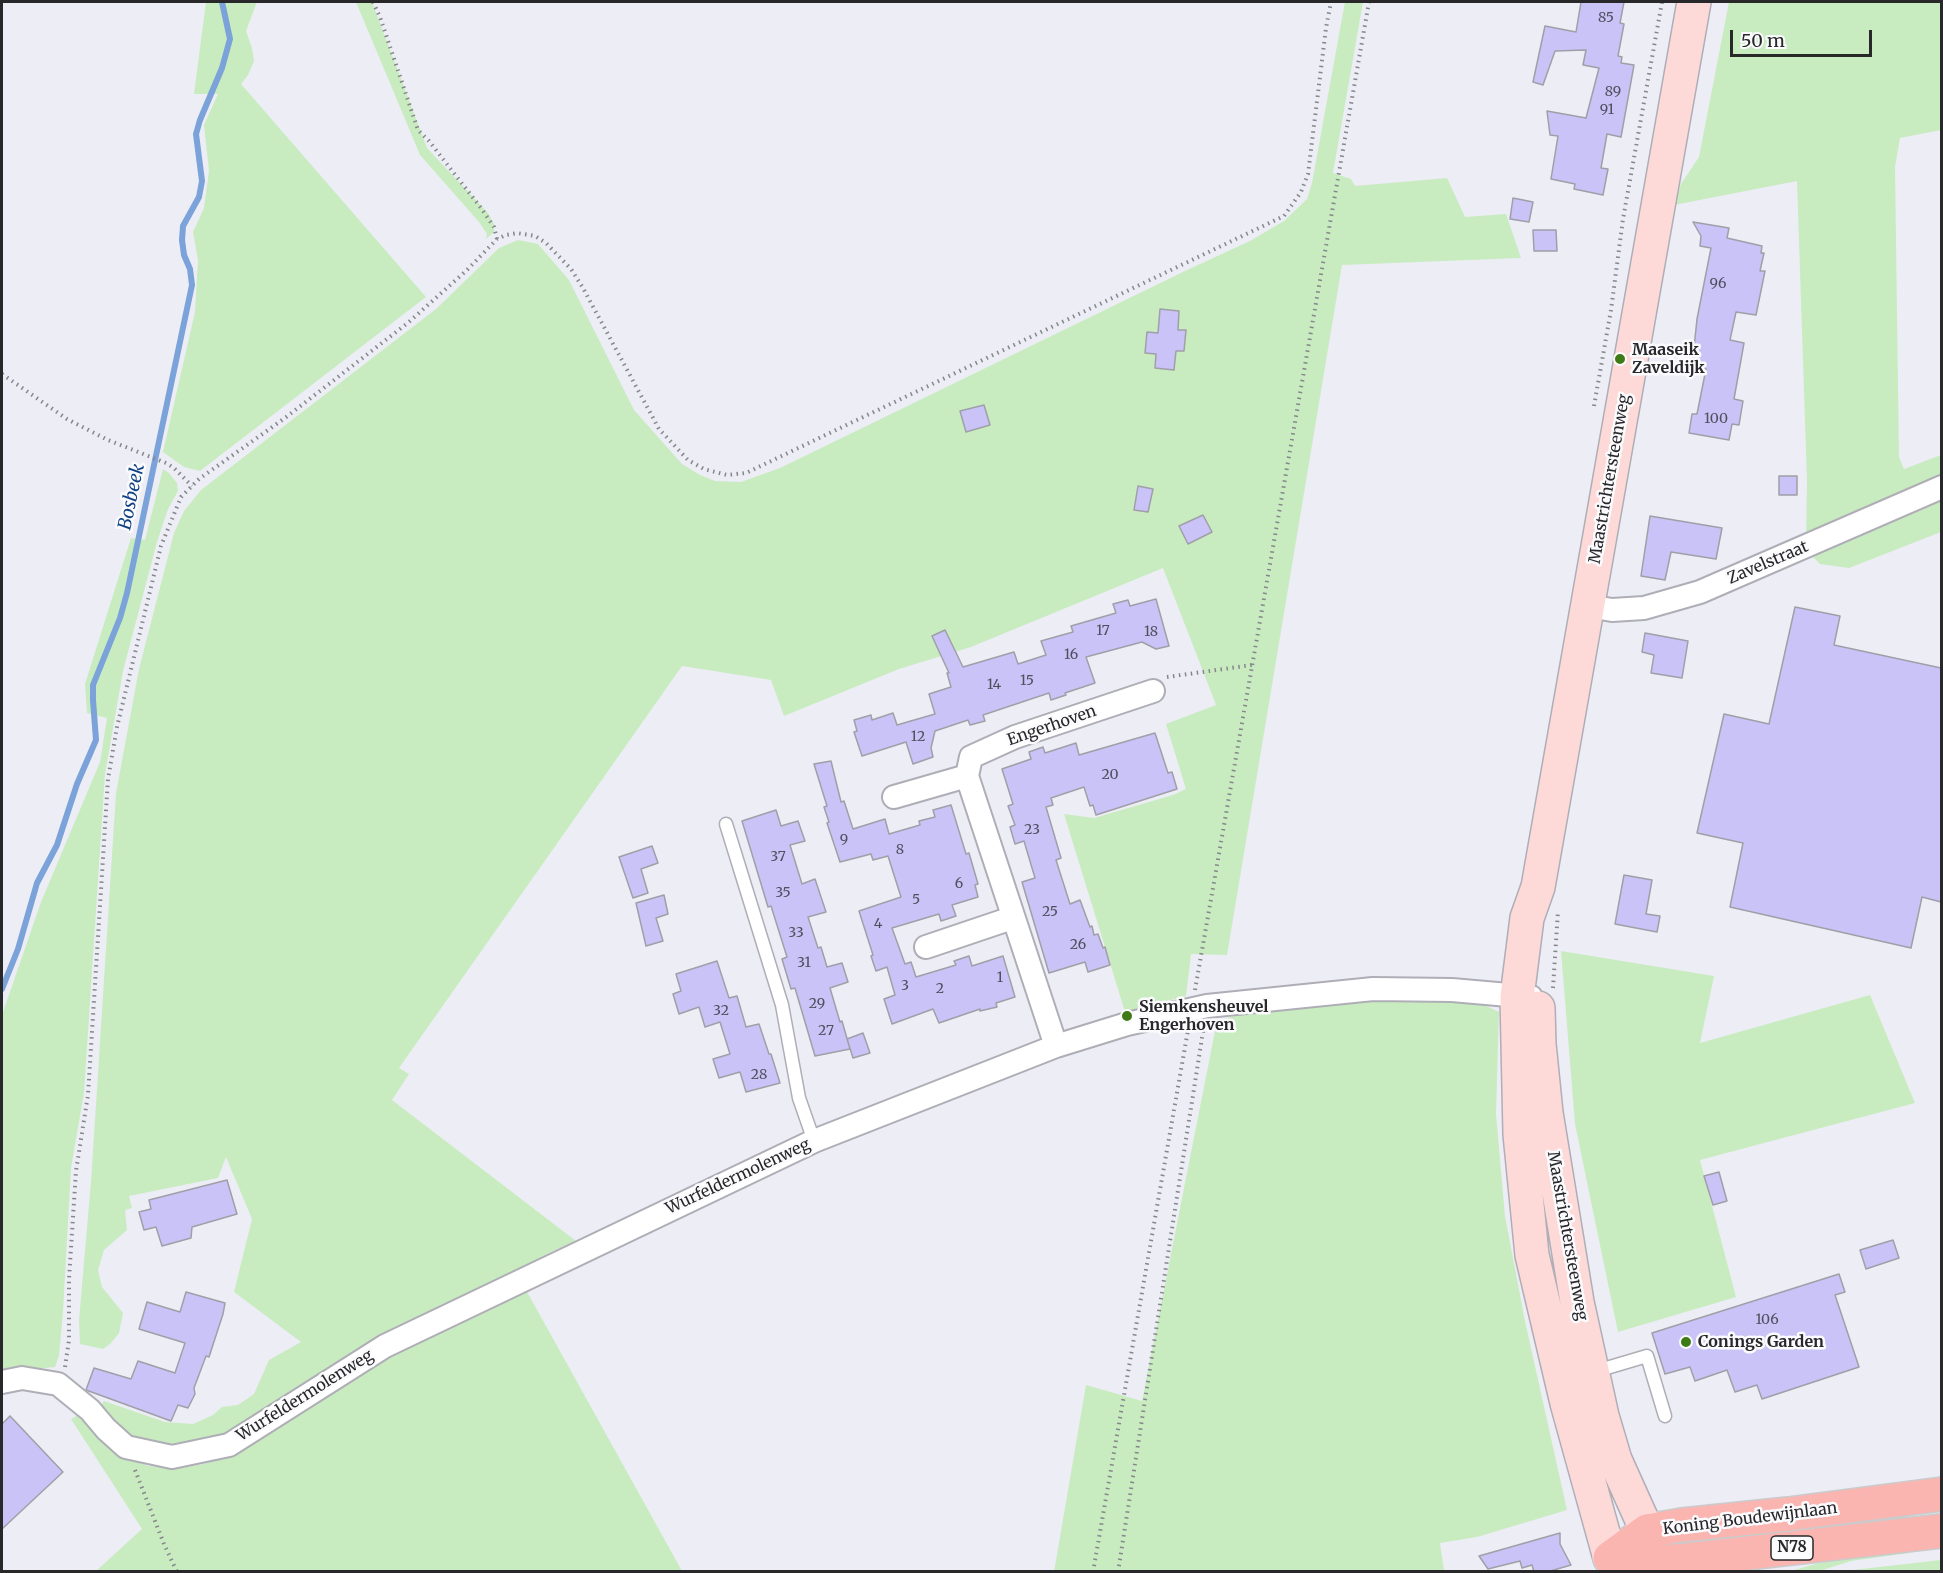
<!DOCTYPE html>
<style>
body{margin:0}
#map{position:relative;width:1943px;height:1573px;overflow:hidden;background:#ededf6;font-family:Merriweather,serif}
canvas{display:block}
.frame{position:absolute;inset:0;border:3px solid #28282b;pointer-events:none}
.scale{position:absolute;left:1730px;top:30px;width:142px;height:27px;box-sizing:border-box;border:3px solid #28282b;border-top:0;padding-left:8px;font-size:18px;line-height:21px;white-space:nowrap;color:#28282b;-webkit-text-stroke:4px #fbfbfe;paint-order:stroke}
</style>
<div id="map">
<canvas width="1943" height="1573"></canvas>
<div class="frame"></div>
<div class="scale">50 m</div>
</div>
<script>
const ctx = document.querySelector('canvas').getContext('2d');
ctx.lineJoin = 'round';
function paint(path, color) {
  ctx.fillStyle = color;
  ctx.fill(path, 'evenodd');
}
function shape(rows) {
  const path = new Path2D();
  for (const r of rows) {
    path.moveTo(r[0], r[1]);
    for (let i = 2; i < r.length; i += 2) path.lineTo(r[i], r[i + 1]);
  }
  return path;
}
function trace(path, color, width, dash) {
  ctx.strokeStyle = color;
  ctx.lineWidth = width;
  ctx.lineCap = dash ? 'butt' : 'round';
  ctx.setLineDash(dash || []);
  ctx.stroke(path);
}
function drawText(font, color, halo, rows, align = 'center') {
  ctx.font = font + ' Merriweather,serif';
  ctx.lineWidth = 5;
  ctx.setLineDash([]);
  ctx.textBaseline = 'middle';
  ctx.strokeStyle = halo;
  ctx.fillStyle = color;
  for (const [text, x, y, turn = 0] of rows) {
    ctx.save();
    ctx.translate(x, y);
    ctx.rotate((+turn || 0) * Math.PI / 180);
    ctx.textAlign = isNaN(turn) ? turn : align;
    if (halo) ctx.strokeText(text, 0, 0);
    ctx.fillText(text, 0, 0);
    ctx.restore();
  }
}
paint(shape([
 [206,2,257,2,246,31,252,48,254,61,248,75,241,84,426,297,200,471,184,467,163,452,195,312,198,260,193,232,204,208,209,171,204,125,218,94,194,94],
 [356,2,372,2,427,148,488,213,494,224,494,232,486,239,487,234,479,222,420,155],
 [1345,2,1363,2,1333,173,1351,179,1355,186,1447,178,1465,217,1506,214,1521,258,1342,265,1227,955,1191,954,1186,996,1125,1012,1064,814,1094,818,1173,795,1186,789,1166,724,1216,705,1163,568,971,647,899,669,784,716,771,680,682,666,399,1068,409,1074,392,1100,576,1241,553,1251,448,1305,317,1378,217,1438,169,1448,135,1440,115,1425,98,1409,104,1401,165,1422,193,1424,213,1415,222,1407,238,1405,254,1394,269,1360,301,1342,234,1292,252,1219,226,1157,218,1178,129,1196,132,1208,125,1210,127,1230,104,1250,98,1270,102,1287,123,1313,119,1333,111,1343,103,1349,80,1344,79,1320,91,1182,116,793,139,669,174,533,184,511,201,490,436,309,499,248,518,240,538,244,569,280,634,410,682,464,700,475,715,481,741,482,780,468,1187,270,1250,241,1284,221,1307,199,1312,183],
 [1729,2,1941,2,1941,130,1900,138,1895,167,1899,457,1904,469,1941,455,1941,479,1806,540,1807,481,1797,181,1674,205,1681,184,1699,157],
 [163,469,169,473,177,483,178,491,168,509,157,542,123,671,105,774,84,1093,71,1168,63,1312,59,1356,55,1367,2,1372,2,1015,41,902,100,762,107,718,87,713,85,684,131,538,145,540],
 [1941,495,1941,532,1849,568,1820,564,1811,555],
 [1561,951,1714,976,1700,1043,1870,995,1915,1103,1700,1160,1736,1297,1618,1332,1575,1124],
 [1367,1000,1475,1001,1499,1012,1496,1114,1505,1216,1525,1321,1567,1510,1477,1537,1440,1543,1444,1571,1054,1572,1086,1385,1142,1401,1217,1021,1265,1007],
 [526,1290,682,1571,96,1571,142,1529,71,1419,82,1413,134,1460,148,1466,180,1468,204,1464,248,1443,336,1388,399,1352],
 [1908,1548,1909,1553,1851,1561,1819,1571,1787,1572,1848,1555],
 [1941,1560,1941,1571,1844,1571]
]), '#c8ecc0');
trace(shape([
 [2,989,18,949,37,883,57,845,77,784,96,740,93,700,93,685,120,618,127,593,192,285,190,269,184,255,182,240,183,226,199,197,202,181,196,134,200,120,222,68,230,39,222,2]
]), '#7ba2d9', 6);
const building = shape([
 [1581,2,1624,2,1620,23,1624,24,1618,56,1622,57,1621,63,1634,65,1621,137,1607,134,1601,168,1608,169,1603,195,1574,189,1575,184,1551,179,1558,136,1550,135,1547,111,1586,118,1599,68,1583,65,1586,50,1555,51,1543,85,1533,82,1545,26,1576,32,1581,2],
 [1513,198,1533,202,1529,222,1510,219,1513,198],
 [1693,222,1729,228,1727,238,1762,246,1761,253,1764,253,1760,271,1765,271,1756,315,1736,312,1730,340,1744,343,1734,399,1743,401,1739,425,1732,424,1729,440,1689,433,1692,414,1697,414,1706,369,1692,367,1697,319,1711,248,1700,246,1701,236,1693,222],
 [1533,230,1556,230,1557,251,1534,251,1533,230],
 [1160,309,1179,311,1178,330,1186,330,1184,351,1176,351,1174,370,1155,368,1156,354,1145,353,1147,332,1158,333,1160,309],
 [984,405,990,425,966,432,960,411,984,405],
 [1779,476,1797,476,1797,495,1779,495,1779,476],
 [1138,486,1153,489,1148,512,1134,510,1138,486],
 [1203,515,1212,532,1188,544,1179,526,1203,515],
 [1650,516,1722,528,1716,559,1671,552,1665,580,1641,576,1650,516],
 [1156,599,1169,646,1156,649,1142,642,1086,657,1095,683,1065,693,1066,695,1051,700,1049,693,983,715,985,721,970,725,968,720,935,731,931,748,933,757,913,764,906,742,862,756,854,732,857,731,854,720,871,715,872,720,893,713,897,725,935,714,929,694,951,687,947,673,949,673,932,636,945,630,963,667,1014,652,1018,664,1046,655,1041,641,1073,632,1071,626,1116,613,1113,604,1128,600,1130,606,1156,599],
 [1795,607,1840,616,1834,645,1941,668,1941,902,1922,897,1911,948,1730,907,1743,843,1697,833,1724,714,1769,724,1795,607],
 [1645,633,1688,641,1682,678,1651,673,1654,655,1642,652,1645,633],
 [1155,733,1168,773,1172,772,1177,789,1096,815,1093,805,1090,806,1084,787,1051,798,1053,805,1046,807,1061,858,1056,860,1070,904,1080,900,1090,927,1092,926,1094,935,1098,934,1103,948,1105,947,1110,965,1088,972,1085,962,1049,973,1022,882,1035,878,1024,841,1015,844,1010,827,1015,825,1008,806,1013,804,1002,769,1031,759,1029,752,1043,747,1045,753,1076,743,1079,755,1155,733],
 [831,761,841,802,844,801,853,829,885,819,889,834,920,825,919,821,935,817,933,810,951,805,966,854,969,853,978,884,975,885,978,897,952,905,956,916,941,921,939,914,892,928,905,964,911,962,916,977,956,965,954,961,969,956,972,966,1003,956,1015,997,996,1003,997,1007,980,1011,980,1009,939,1023,933,1009,892,1024,884,999,895,995,887,967,876,971,871,956,873,955,859,911,901,897,888,856,873,860,871,854,840,862,827,823,829,822,824,807,827,806,814,764,831,761],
 [776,810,781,826,798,821,805,841,790,845,802,884,815,879,826,912,808,917,818,948,821,947,827,967,842,963,848,982,830,988,840,1022,842,1021,850,1049,815,1056,795,988,791,989,782,959,787,957,771,906,768,907,742,821,776,810],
 [652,846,658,863,641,869,648,893,633,898,619,857,652,846],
 [1624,875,1652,880,1646,914,1660,916,1657,932,1615,924,1624,875],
 [664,895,668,914,656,918,663,941,646,946,636,903,664,895],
 [717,961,729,998,737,996,746,1027,759,1024,769,1054,771,1054,780,1083,746,1092,740,1072,719,1078,713,1059,730,1054,720,1022,705,1027,699,1007,679,1014,673,994,681,991,676,974,717,961],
 [863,1033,870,1053,853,1058,847,1039,863,1033],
 [1719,1172,1727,1201,1713,1205,1704,1176,1719,1172],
 [227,1180,237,1214,192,1227,191,1238,162,1246,156,1227,144,1230,139,1212,151,1209,149,1200,227,1180],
 [1893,1240,1899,1258,1866,1269,1860,1250,1893,1240],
 [1839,1274,1845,1292,1835,1295,1859,1367,1762,1399,1757,1385,1735,1392,1727,1370,1695,1381,1690,1367,1665,1374,1652,1333,1839,1274],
 [186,1292,225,1303,223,1314,209,1357,206,1356,194,1388,195,1394,188,1408,178,1405,171,1421,86,1390,94,1368,131,1379,138,1361,175,1373,185,1343,139,1329,147,1302,180,1312,186,1292],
 [10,1416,63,1472,2,1529,2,1424,10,1416],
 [1560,1533,1560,1544,1571,1565,1547,1572,1534,1572,1532,1565,1522,1568,1520,1561,1488,1569,1479,1556,1560,1533]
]);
paint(building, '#c9c3f7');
trace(building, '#a09fa8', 1.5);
const lane = shape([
 [726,824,782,1005,799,1098,814,1141],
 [1593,1372,1647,1356,1665,1416]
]);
const street = shape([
 [1588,606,1612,610,1644,608,1700,592,1942,487],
 [894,797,967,776],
 [926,947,1012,918],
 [1056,1046,967,776,971,757,1015,737,1153,691],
 [2,1382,22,1378,58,1384,90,1410,106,1429,126,1447,172,1457,229,1445,385,1346,814,1141,1056,1046,1127,1024,1207,1006,1373,989,1452,990,1531,997]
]);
const secondary = shape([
 [1538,1008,1539,1044,1546,1113,1577,1302,1602,1416,1615,1460,1647,1531],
 [1610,1558,1567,1403,1532,1255,1520,1134,1517,997,1527,918,1538,887,1694,2]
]);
const primary = shape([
 [1610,1558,1647,1531,1682,1525,1788,1514,1942,1494],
 [1610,1558,1659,1562,1687,1560,1942,1531]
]);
trace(lane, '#afaeb7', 15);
trace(street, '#afaeb7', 26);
trace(secondary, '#afaeb7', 36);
trace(primary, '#cbcbcc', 36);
trace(shape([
 [373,2,380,17,418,130,429,141,481,208,494,227,497,239],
 [2,374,67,419,108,440,166,463,174,468,192,486],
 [1594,406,1611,310,1623,219,1662,2],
 [1167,677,1252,665],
 [1553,988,1558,911],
 [1195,990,1369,2],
 [65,1367,69,1340,69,1279,76,1171,88,1095,108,779,117,727,161,546,181,497,199,479,285,418,409,322,466,271,497,239,506,235,517,233,535,236,546,243,571,269,583,288,659,429,674,445,688,460,704,469,727,475,746,473,1284,216,1301,192,1308,174,1326,28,1331,2],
 [135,1470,164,1544,177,1572],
 [1093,1572,1188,1030],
 [1118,1572,1204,1025]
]), '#86868c', 4, [1.5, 4.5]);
trace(lane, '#fff', 12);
trace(street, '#fff', 22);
trace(secondary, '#fddad8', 33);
trace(primary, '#fab5b1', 33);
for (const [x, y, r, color] of [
 [1620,359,6,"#3e7b16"],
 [1127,1016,6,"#3e7b16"],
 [1686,1342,6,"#3e7b16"]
]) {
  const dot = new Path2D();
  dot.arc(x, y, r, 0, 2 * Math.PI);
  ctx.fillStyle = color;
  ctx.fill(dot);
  trace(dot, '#fbfbfe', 2);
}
drawText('14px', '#504f5e', null, [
 ["85",1606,18],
 ["89",1613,92],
 ["91",1607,110],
 ["96",1718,284],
 ["100",1716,419],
 ["17",1103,631],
 ["18",1151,632],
 ["16",1071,655],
 ["15",1027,681],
 ["14",994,685],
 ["12",918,737],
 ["20",1110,775],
 ["23",1032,830],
 ["9",844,840],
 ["8",900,850],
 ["37",778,857],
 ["6",959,884],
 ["35",783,893],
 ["5",916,900],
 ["25",1050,912],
 ["4",878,924],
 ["33",796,933],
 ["26",1078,945],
 ["31",804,963],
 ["1",1000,978],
 ["3",905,986],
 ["2",940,989],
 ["29",817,1004],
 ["32",721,1011],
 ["27",826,1031],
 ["28",759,1075],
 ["106",1767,1320]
]);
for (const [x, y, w] of [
 [1792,1548,42]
]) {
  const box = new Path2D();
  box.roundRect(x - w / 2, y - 12, w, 24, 4.5);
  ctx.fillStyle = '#fbfbfe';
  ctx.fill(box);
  trace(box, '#28282b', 1.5);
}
drawText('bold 15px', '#28282b', null, [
 ["N78",1792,1548]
]);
drawText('bold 16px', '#28282b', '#fbfbfe', [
 ["Maaseik",1632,350],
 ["Zaveldijk",1632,368],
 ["Siemkensheuvel",1139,1007],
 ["Engerhoven",1139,1025],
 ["Conings Garden",1698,1342]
], 'left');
drawText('16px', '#28282b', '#fbfbfe', [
 ["Maastrichtersteenweg",1610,479,-80],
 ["Zavelstraat",1768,563,-23],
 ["Engerhoven",1052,726,-19],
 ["Wurfeldermolenweg",738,1177,-25],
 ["Maastrichtersteenweg",1567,1236,80],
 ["Wurfeldermolenweg",305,1396,-32],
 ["Koning Boudewijnlaan",1750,1519,-7]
]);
drawText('italic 18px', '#0f4182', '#fbfbfe', [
 ["Bosbeek",132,497,-78]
]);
</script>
